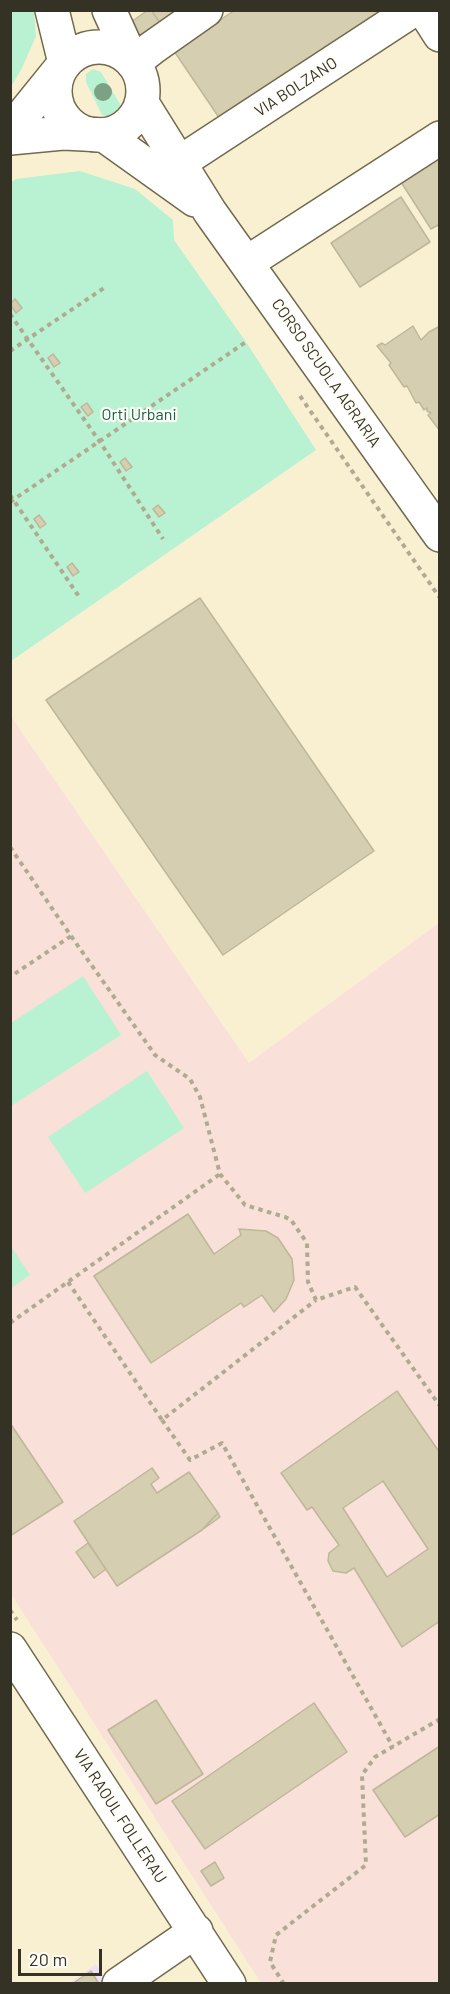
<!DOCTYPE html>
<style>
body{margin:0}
#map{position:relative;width:450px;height:1994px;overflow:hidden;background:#f9f0d2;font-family:Barlow,sans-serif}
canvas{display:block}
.frame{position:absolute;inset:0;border:12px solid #343125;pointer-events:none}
.scale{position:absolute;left:18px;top:1949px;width:84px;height:27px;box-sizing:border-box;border:3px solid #343125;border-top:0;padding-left:8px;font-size:18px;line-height:21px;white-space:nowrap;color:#343125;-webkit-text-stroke:4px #fffdf7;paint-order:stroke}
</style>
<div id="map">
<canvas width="450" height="1994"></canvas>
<div class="frame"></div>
<div class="scale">20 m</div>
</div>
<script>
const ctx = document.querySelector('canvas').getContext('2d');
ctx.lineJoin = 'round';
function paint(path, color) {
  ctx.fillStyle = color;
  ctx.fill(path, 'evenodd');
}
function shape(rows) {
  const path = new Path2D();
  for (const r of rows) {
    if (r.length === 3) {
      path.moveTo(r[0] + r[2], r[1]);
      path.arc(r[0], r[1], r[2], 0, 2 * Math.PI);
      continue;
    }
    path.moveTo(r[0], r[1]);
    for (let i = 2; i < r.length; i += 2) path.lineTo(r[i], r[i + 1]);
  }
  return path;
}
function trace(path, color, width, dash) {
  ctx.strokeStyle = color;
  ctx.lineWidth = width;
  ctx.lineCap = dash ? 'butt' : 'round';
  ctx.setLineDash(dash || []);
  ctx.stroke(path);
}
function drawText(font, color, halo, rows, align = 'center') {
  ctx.font = font + ' Barlow,sans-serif';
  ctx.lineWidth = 4.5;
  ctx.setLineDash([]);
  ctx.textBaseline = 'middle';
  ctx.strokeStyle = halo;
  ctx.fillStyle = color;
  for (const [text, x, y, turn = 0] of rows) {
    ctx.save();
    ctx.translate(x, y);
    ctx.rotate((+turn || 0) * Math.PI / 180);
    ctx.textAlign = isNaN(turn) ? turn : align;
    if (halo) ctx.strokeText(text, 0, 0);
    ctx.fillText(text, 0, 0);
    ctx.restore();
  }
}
paint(shape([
 [96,1964,108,1983,68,1984]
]), '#efe0f3');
paint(shape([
 [10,715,249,1063,439,923,439,1983,261,1983,11,1594]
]), '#f9e0d9');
paint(shape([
 [11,10,34,11,36,36,22,68,11,87],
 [93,69,101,72,120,104,119,111,111,118,102,115,86,82,86,74],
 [80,171,135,189,173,220,174,240,246,342,316,450,11,661,11,182,16,179],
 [83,976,121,1035,11,1106,11,1023],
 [147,1071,184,1128,85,1193,48,1137],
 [10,1245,30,1275,11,1288,10,1288]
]), '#b9f1d3');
const building = shape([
 [148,10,151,10,168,34,148,48,131,22,148,10],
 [151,10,202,10,168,34,151,10],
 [235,10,396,10,222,122,174,51,235,10],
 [440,143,440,224,431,229,394,171,440,143],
 [401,197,430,242,360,287,331,243,401,197],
 [15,299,22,308,16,313,10,304,15,299],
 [413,326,421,340,429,332,440,326,440,431,428,415,431,413,427,411,427,408,424,410,419,402,416,403,407,386,404,387,389,365,391,363,377,346,382,343,385,345,413,326],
 [53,354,60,363,54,367,48,358,53,354],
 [87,403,93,412,88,416,81,407,87,403],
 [125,458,132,467,126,471,120,462,125,458],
 [158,505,165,513,159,517,153,509,158,505],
 [39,515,46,524,40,528,34,519,39,515],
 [72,563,79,572,73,576,67,567,72,563],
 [200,598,374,851,223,955,46,700,200,598],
 [188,1214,214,1254,241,1235,239,1229,266,1231,278,1238,292,1259,294,1280,286,1299,274,1312,262,1295,244,1307,241,1303,151,1363,94,1276,188,1214],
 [397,1391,440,1453,440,1621,402,1647,354,1568,346,1573,333,1571,328,1561,329,1553,339,1545,312,1507,307,1510,281,1473,397,1391],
 [383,1481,428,1549,387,1577,343,1508,383,1481],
 [10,1423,63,1502,10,1536,10,1423],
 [152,1468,159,1478,151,1484,157,1493,189,1472,218,1513,202,1530,117,1586,74,1521,152,1468],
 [218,1513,220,1517,202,1530,210,1521,218,1513],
 [88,1543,106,1569,94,1578,76,1552,88,1543],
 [156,1700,203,1774,156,1804,108,1730,156,1700],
 [314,1703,347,1752,205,1849,172,1801,314,1703],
 [440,1746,440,1814,405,1837,373,1790,440,1746],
 [215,1862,224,1878,211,1886,201,1871,215,1862],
 [91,1971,99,1984,72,1984,91,1971]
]);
paint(building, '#d6ceb0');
trace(building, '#bfb799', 1.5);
const minor = shape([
 [424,10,440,35],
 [133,63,152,48,206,10],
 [10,131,65,63],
 [10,138,63,133,104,135],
 [179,163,413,10],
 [248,262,440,138],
 [10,1649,229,1984],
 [119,1984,196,1931]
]);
const major = shape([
 [52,10,65,63],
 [109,10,133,63],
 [99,91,44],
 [142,103,210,212,440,535],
 [104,135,195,200]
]);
trace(minor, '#716a4e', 36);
trace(major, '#716a4e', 36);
trace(shape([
 [10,314,100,442,163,539],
 [10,351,107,286],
 [300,396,440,598],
 [10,495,80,598],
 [10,502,246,342],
 [10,847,71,936,10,977],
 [71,936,155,1055,190,1079,200,1097,220,1174,245,1205,285,1217,291,1220,307,1243,308,1282,316,1300,355,1287,440,1406],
 [68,1282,162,1420,316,1300],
 [10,1323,220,1174],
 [162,1420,190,1460,222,1443,393,1747],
 [10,1610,17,1620],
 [284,1984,270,1962,276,1935,366,1865,362,1775,375,1757,440,1719]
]), '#b1aa93', 4, [4.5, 4.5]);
trace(minor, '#fff', 33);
trace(major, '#fff', 33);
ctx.fillStyle = '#7da183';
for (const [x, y] of [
 [103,92]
]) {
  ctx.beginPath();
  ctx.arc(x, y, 9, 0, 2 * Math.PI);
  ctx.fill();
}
drawText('16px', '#343125', '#fffdf7', [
 ["VIA BOLZANO",296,87,-33],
 ["CORSO SCUOLA AGRARIA",326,373,55],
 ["VIA RAOUL FOLLERAU",120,1816,57]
]);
drawText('16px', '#176143', '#fffdf7', [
 ["Orti Urbani",139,415]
]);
</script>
